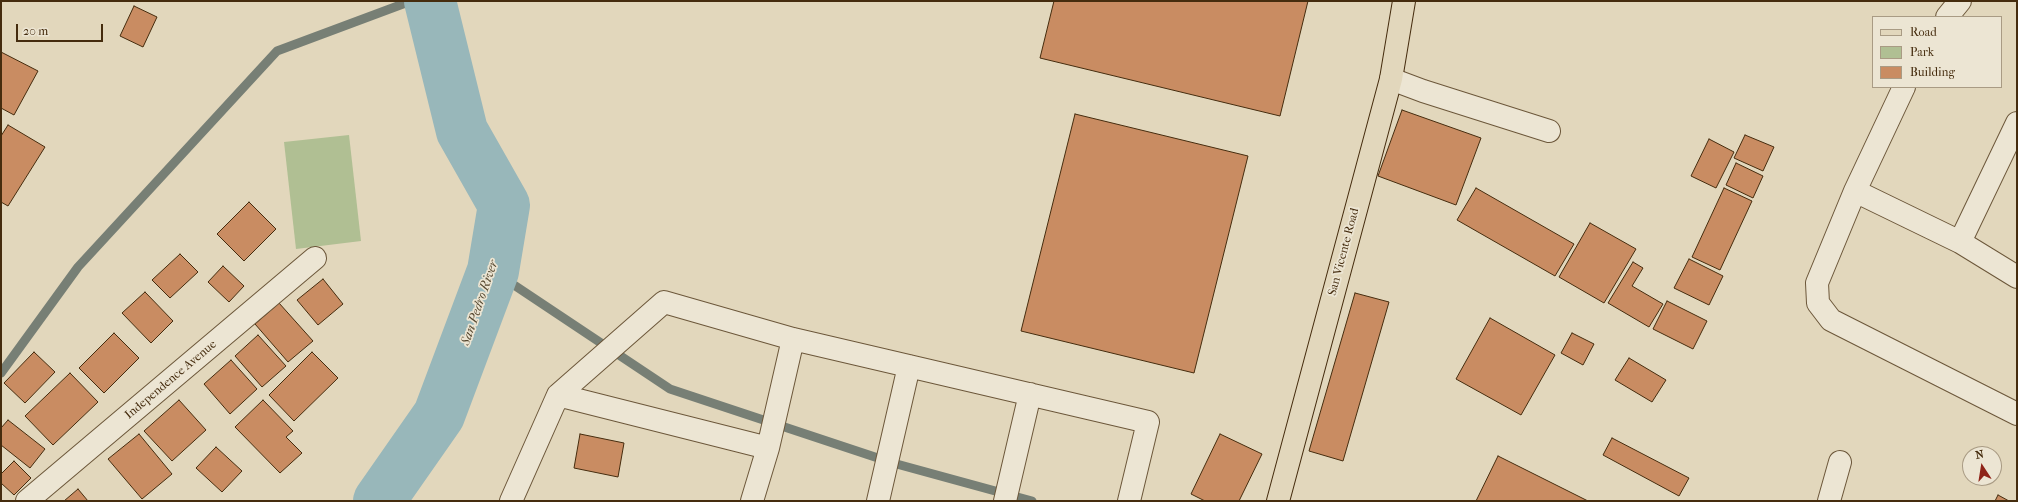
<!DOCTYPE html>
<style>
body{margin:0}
#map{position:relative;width:2018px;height:502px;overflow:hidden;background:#e2d7bc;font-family:"IM FELL French Canon",serif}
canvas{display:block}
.frame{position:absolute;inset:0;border:2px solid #452c0e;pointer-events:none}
.legend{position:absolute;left:1872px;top:16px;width:130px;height:72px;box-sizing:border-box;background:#ece5d3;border:1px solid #a99b84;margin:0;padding:5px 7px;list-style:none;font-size:12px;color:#452c0e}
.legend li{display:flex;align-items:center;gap:8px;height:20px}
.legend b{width:20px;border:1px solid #a99b84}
.north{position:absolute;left:1962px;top:446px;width:40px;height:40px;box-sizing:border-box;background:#ece5d3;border:1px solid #a99b84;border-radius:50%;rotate:348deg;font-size:11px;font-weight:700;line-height:16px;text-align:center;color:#452c0e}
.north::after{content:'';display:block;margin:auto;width:14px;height:18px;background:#8f2418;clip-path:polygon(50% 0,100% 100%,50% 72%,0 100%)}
.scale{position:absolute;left:16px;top:24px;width:87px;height:18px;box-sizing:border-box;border:2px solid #452c0e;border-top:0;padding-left:5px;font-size:12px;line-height:14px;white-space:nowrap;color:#452c0e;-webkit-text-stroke:3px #ece5d3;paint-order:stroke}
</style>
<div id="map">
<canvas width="2018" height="502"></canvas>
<div class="frame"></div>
<ul class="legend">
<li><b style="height:5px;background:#e2d7bc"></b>Road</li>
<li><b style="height:11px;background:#b0bf93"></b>Park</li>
<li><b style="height:11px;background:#c98c62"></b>Building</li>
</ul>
<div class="north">N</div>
<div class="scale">20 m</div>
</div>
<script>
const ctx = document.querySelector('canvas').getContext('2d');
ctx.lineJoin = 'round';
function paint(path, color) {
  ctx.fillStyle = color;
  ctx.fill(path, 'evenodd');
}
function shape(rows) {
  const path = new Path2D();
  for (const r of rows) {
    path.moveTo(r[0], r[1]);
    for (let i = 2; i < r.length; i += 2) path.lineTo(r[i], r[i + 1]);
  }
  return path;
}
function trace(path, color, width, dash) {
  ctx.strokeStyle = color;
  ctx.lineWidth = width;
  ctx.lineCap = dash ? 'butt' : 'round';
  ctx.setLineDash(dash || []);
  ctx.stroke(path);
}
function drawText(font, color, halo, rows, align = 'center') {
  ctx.font = font + ' "IM FELL French Canon",serif';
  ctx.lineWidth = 3.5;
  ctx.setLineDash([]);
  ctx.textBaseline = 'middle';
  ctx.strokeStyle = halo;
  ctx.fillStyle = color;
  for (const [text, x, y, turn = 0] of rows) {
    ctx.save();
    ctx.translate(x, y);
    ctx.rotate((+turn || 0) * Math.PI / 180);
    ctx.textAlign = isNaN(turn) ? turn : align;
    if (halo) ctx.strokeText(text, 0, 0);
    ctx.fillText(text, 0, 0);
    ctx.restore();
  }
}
paint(shape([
 [349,135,361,241,296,249,284,142]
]), '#b0bf93');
trace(shape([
 [493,271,670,389,893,463,1032,501],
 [1,373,78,267,277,51,411,1]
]), '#777f75', 9);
trace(shape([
 [379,501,439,415,493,271,504,205,462,131,430,1]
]), '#98b7ba', 52);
const building = shape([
 [1054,1,1308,1,1280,116,1040,58,1054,1],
 [134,6,157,17,143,47,120,36,134,6],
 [1,52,38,71,14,115,1,108,1,52],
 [1402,110,1481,138,1456,205,1378,176,1402,110],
 [1075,114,1248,156,1194,373,1021,331,1075,114],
 [8,125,45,147,8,206,1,202,1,136,8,125],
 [1745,135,1774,147,1763,171,1734,158,1745,135],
 [1709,139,1734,152,1716,188,1691,176,1709,139],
 [1736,163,1763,176,1753,198,1726,185,1736,163],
 [1476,188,1574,244,1555,276,1457,220,1476,188],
 [1724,188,1752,201,1720,270,1692,257,1724,188],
 [249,202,276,229,244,261,217,234,249,202],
 [1590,223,1636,249,1604,303,1559,277,1590,223],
 [180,254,198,272,170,298,152,280,180,254],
 [1689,259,1723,276,1709,305,1674,288,1689,259],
 [1633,262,1643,268,1632,286,1663,304,1649,327,1608,303,1633,262],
 [223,266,244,286,229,302,208,282,223,266],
 [323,279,343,304,318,325,297,300,323,279],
 [145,292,173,321,151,343,122,313,145,292],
 [1355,293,1389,302,1343,461,1309,451,1355,293],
 [1667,301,1707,321,1693,349,1653,329,1667,301],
 [279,303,313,341,288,362,255,324,279,303],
 [1490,318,1555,355,1521,415,1456,379,1490,318],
 [114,333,139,358,104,393,79,368,114,333],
 [1572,333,1594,344,1583,365,1561,353,1572,333],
 [258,335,286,366,262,387,235,356,258,335],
 [34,352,55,372,25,403,4,383,34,352],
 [312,352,338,378,294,421,269,395,312,352],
 [1629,358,1666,380,1652,402,1615,380,1629,358],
 [231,360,257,389,230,414,204,384,231,360],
 [70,373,98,402,53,445,25,416,70,373],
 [179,400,206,430,172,461,144,431,179,400],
 [263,400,293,431,286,437,302,453,280,473,235,427,263,400],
 [8,420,45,449,30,468,1,445,1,428,8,420],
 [139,434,172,474,142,499,108,459,139,434],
 [580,434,624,443,618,477,574,468,580,434],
 [1220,434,1262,454,1239,501,1205,501,1191,494,1220,434],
 [1612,438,1689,478,1679,496,1603,455,1612,438],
 [216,447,242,471,222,492,196,468,216,447],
 [1498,456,1588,501,1476,501,1498,456],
 [14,461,31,478,14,495,1,483,1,474,14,461],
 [78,489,88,501,64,501,78,489],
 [1998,495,2009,501,1995,501,1998,495]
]);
paint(building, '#c98c62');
trace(building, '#452c0e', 1);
const minor = shape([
 [1947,17,1960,1],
 [1391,79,1423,91,1549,131],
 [1904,87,1855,191,1817,283,1818,303,1831,320,2017,414],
 [1855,191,1960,242,2017,277],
 [1960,242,2017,123],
 [558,395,768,448],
 [27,501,315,258],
 [511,501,558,395,664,302,793,339,1148,422,1129,501],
 [752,501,768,448,793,339],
 [878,501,909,366],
 [1005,501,1030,394],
 [1829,501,1840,462]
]);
const major = shape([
 [1278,501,1391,79,1404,1]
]);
trace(minor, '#6c573a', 24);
trace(major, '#452c0e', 24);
trace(minor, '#ece5d3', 22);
trace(major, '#e2d7bc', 22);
drawText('12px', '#452c0e', '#ece5d3', [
 ["San Vicente Road",1344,252,-75],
 ["Independence Avenue",171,380,-40]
]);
drawText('italic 13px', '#564830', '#ece5d3', [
 ["San Pedro River",480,303,-71]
]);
</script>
